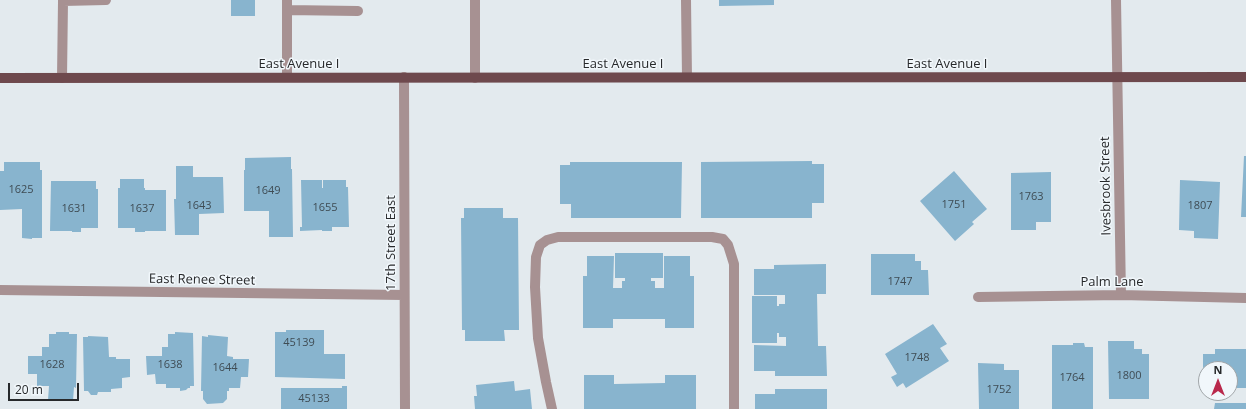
<!DOCTYPE html>
<style>
body{margin:0}
#map{position:relative;width:1246px;height:409px;overflow:hidden;background:#e3eaee;font-family:"Open Sans",sans-serif}
canvas{display:block}
.north{position:absolute;left:1198px;top:361px;width:40px;height:40px;box-sizing:border-box;background:#f1f7fb;border:1px solid #a0a5a8;border-radius:50%;rotate:0deg;font-size:11px;font-weight:700;line-height:16px;text-align:center;color:#27292b}
.north::after{content:'';display:block;margin:auto;width:14px;height:18px;background:#b9294c;clip-path:polygon(50% 0,100% 100%,50% 72%,0 100%)}
.scale{position:absolute;left:8px;top:383px;width:71px;height:18px;box-sizing:border-box;border:2px solid #27292b;border-top:0;padding-left:5px;font-size:12px;line-height:14px;white-space:nowrap;color:#27292b;-webkit-text-stroke:3px #f1f7fb;paint-order:stroke}
</style>
<div id="map">
<canvas width="1246" height="409"></canvas>
<div class="north">N</div>
<div class="scale">20 m</div>
</div>
<script>
const ctx = document.querySelector('canvas').getContext('2d');
ctx.lineJoin = 'round';
function paint(path, color) {
  ctx.fillStyle = color;
  ctx.fill(path, 'evenodd');
}
function shape(rows) {
  const path = new Path2D();
  for (const r of rows) {
    path.moveTo(r[0], r[1]);
    for (let i = 2; i < r.length; i += 2) path.lineTo(r[i], r[i + 1]);
  }
  return path;
}
function trace(path, color, width, dash) {
  ctx.strokeStyle = color;
  ctx.lineWidth = width;
  ctx.lineCap = dash ? 'butt' : 'round';
  ctx.setLineDash(dash || []);
  ctx.stroke(path);
}
function drawText(font, color, halo, rows, align = 'center') {
  ctx.font = font + ' "Open Sans",sans-serif';
  ctx.lineWidth = 3;
  ctx.setLineDash([]);
  ctx.textBaseline = 'middle';
  ctx.strokeStyle = halo;
  ctx.fillStyle = color;
  for (const [text, x, y, turn = 0] of rows) {
    ctx.save();
    ctx.translate(x, y);
    ctx.rotate((+turn || 0) * Math.PI / 180);
    ctx.textAlign = isNaN(turn) ? turn : align;
    if (halo) ctx.strokeText(text, 0, 0);
    ctx.fillText(text, 0, 0);
    ctx.restore();
  }
}
paint(shape([
 [231,0,255,0,255,16,231,16],
 [719,0,774,0,774,5,719,6],
 [1244,156,1246,156,1246,217,1241,217],
 [291,157,291,169,292,169,293,237,269,237,269,211,244,211,244,170,245,170,245,158],
 [812,161,812,164,824,164,824,203,812,203,812,218,701,218,701,162],
 [4,162,40,162,40,170,42,170,42,238,32,238,32,239,22,238,22,209,0,210,0,171,4,171],
 [570,162,682,162,681,218,571,218,571,204,560,204,560,165,570,165],
 [176,166,193,166,193,177,223,177,224,213,199,214,199,235,175,235,174,199,176,199],
 [954,171,987,209,972,222,974,224,955,241,920,201],
 [1051,172,1051,222,1036,222,1036,230,1011,230,1011,173],
 [120,179,144,179,144,188,145,188,145,190,166,190,166,231,145,231,145,232,135,232,135,228,118,228,118,188,120,188],
 [301,180,322,180,322,188,323,188,323,180,346,180,346,187,348,187,349,227,332,227,332,231,322,231,322,230,300,231,300,227,302,227],
 [1180,180,1220,182,1218,239,1194,238,1194,231,1179,230],
 [51,181,96,181,96,189,98,189,98,228,81,228,81,232,72,232,72,231,50,231],
 [464,208,503,208,503,218,518,218,519,330,504,330,505,341,465,341,465,330,462,330,461,218,464,218],
 [615,253,663,253,663,278,651,278,651,281,655,281,655,288,664,288,664,256,690,256,690,276,694,276,694,328,665,328,665,319,613,319,613,328,583,328,583,276,587,276,587,256,614,256,613,288,622,288,622,281,625,281,625,278,615,278],
 [871,254,915,254,915,261,921,261,921,270,928,270,929,295,871,295],
 [826,264,826,294,817,294,818,346,826,346,827,376,775,376,775,371,754,371,754,345,786,346,786,337,779,337,779,333,777,333,777,343,752,343,752,296,777,296,777,306,779,306,779,304,785,304,785,295,754,295,754,269,774,269,774,265],
 [933,324,947,344,940,348,949,361,906,388,903,383,897,387,891,377,897,374,885,354],
 [286,330,324,330,324,354,345,354,345,379,275,377,275,332,286,332],
 [56,332,69,332,69,334,77,334,76,388,74,387,73,401,48,400,49,386,37,386,37,374,28,374,28,356,42,356,42,347,49,347,49,334,56,334],
 [175,332,193,333,194,386,190,386,190,388,188,388,186,390,180,391,180,388,166,388,166,384,156,384,155,374,147,375,146,356,162,356,162,347,168,347,168,334,175,334],
 [208,335,228,337,227,356,233,357,233,359,249,359,248,377,241,377,240,388,229,388,229,391,227,391,227,399,223,403,207,404,203,399,203,391,201,391,202,336,208,337],
 [88,336,108,337,109,357,116,357,116,359,130,359,130,377,122,378,122,388,111,389,111,392,98,392,97,395,91,395,88,391,84,391,83,337,88,337],
 [1108,341,1134,341,1134,349,1142,349,1142,354,1149,354,1149,399,1109,399],
 [1073,343,1084,343,1085,347,1093,347,1093,409,1052,409,1052,345,1073,345],
 [1215,349,1246,349,1246,388,1230,388,1230,369,1206,369,1206,378,1203,378,1203,354,1215,354],
 [978,363,1004,364,1004,370,1019,370,1019,409,979,409],
 [584,375,614,375,614,384,665,383,665,375,696,375,696,409,584,409],
 [514,381,515,391,530,389,532,409,475,409,474,396,477,396,476,385],
 [342,386,347,386,347,409,281,409,281,388,342,388],
 [775,389,827,389,827,409,755,409,755,394,775,394],
 [1215,403,1246,403,1246,409,1214,409]
]), '#88b4ce');
trace(shape([
 [287,10,358,11],
 [287,77,287,0],
 [62,78,63,1,106,0],
 [552,409,546,382,538,338,535,287,536,257,540,245,547,240,558,237,712,237,723,239,728,245,734,264,734,409]
]), '#a79192', 10);
trace(shape([
 [686,0,687,77],
 [1116,0,1121,295],
 [404,77,405,409],
 [475,78,475,0],
 [0,290,404,295],
 [978,297,1121,295,1246,298]
]), '#a79192', 10);
trace(shape([
 [0,78,1246,77]
]), '#6e494d', 10);
drawText('11px', '#3f4c54', null, [
 ["1625",21,190],
 ["1649",268,191],
 ["1763",1031,197],
 ["1751",954,205],
 ["1643",199,206],
 ["1807",1200,206],
 ["1655",325,208],
 ["1631",74,209],
 ["1637",142,209],
 ["1747",900,282],
 ["45139",299,343],
 ["1748",917,358],
 ["1628",52,365],
 ["1638",170,365],
 ["1644",225,368],
 ["1800",1129,376],
 ["1764",1072,378],
 ["1752",999,390],
 ["45133",314,399]
]);
drawText('13px', '#27292b', '#f1f7fb', [
 ["East Avenue I",299,64],
 ["East Avenue I",623,64],
 ["East Avenue I",947,64],
 ["Ivesbrook Street",1106,186,-91],
 ["17th Street East",391,243,-90],
 ["East Renee Street",202,280,1],
 ["Palm Lane",1112,282]
]);
</script>
